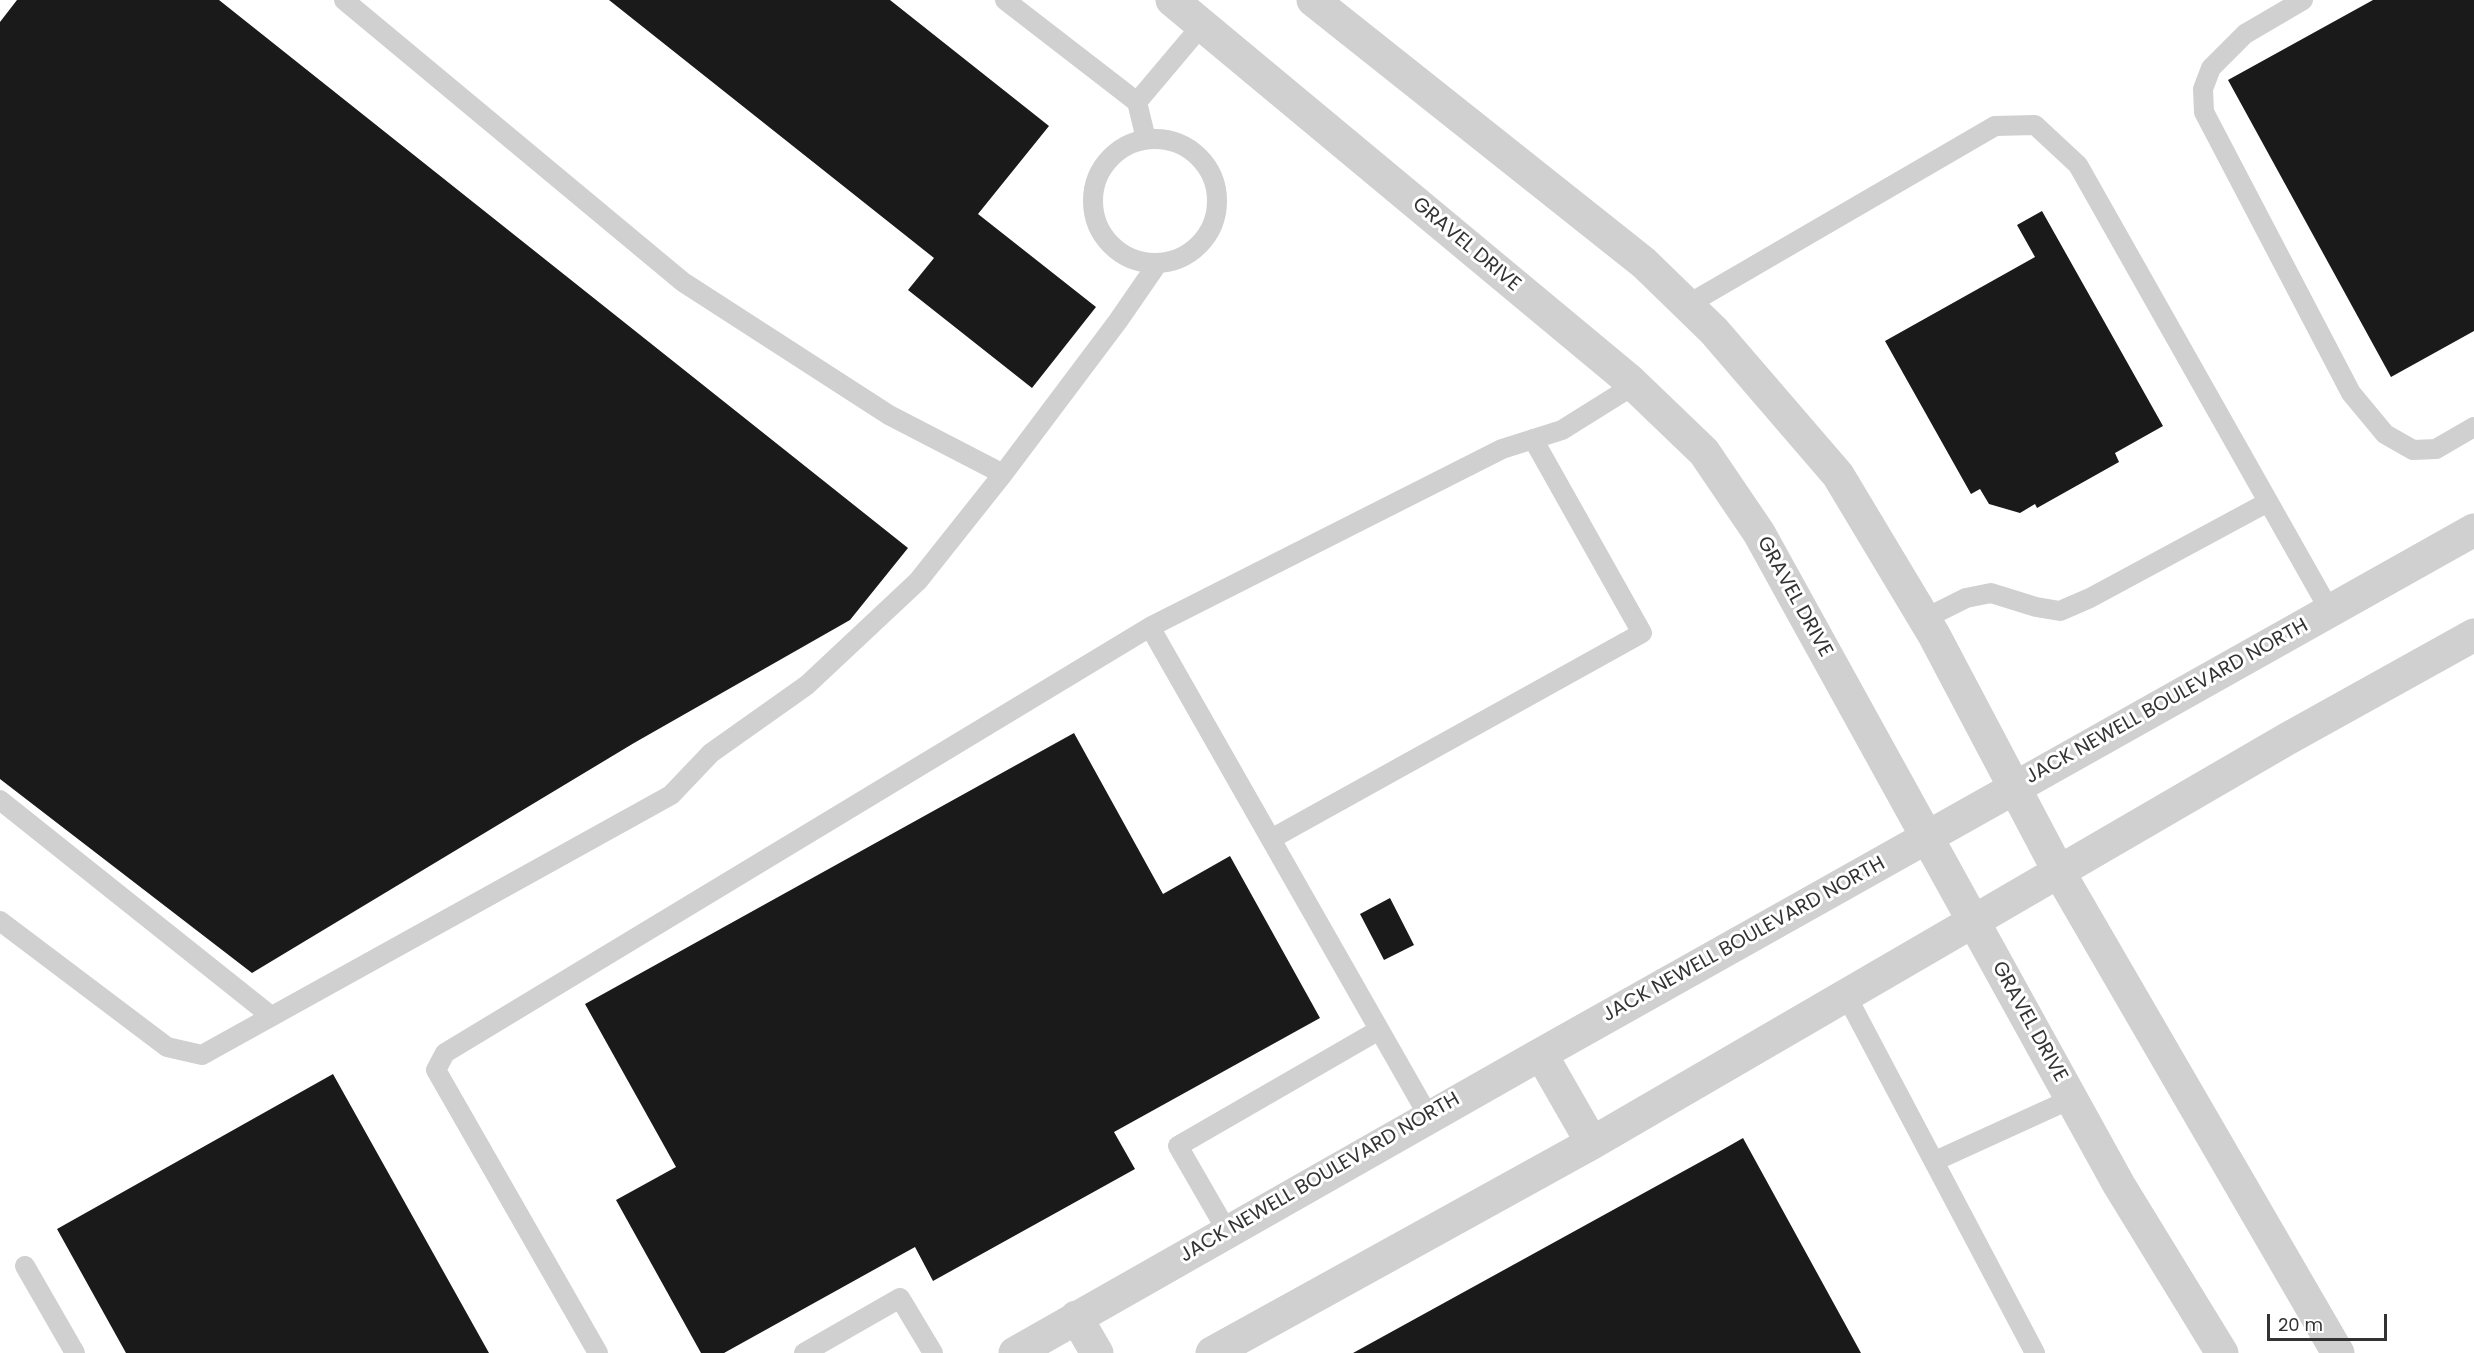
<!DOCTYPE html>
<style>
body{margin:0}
#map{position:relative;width:2474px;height:1353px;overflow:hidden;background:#fff;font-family:Poppins,sans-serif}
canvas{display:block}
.scale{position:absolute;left:2267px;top:1314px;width:120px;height:27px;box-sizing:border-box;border:3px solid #333;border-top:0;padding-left:8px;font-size:18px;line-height:21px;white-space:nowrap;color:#333;-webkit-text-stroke:4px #fff;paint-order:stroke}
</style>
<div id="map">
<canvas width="2474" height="1353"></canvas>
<div class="scale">20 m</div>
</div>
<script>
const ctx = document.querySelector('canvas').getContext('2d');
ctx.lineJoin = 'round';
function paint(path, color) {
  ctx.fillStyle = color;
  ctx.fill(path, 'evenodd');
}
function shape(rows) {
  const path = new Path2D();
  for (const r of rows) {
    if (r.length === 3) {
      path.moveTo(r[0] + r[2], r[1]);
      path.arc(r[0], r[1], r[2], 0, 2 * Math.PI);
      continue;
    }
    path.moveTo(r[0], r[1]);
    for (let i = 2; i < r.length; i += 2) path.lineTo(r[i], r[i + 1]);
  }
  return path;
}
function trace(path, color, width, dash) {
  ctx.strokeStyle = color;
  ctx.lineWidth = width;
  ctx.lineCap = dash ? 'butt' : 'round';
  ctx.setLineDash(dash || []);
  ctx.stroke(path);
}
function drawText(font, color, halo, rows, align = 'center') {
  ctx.font = font + ' Poppins,sans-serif';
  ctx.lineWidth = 6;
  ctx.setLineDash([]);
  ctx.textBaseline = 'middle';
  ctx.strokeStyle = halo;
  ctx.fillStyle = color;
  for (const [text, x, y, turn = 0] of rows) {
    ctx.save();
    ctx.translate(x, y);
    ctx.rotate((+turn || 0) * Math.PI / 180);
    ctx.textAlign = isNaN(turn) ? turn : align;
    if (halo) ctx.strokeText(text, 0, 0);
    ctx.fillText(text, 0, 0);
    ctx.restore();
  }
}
paint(shape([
 [17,0,219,0,908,548,850,620,634,743,252,973,0,779,0,22],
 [609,0,890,0,1049,126,978,214,1096,307,1032,388,908,290,934,258],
 [2373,0,2474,0,2474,331,2391,377,2228,80],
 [2042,211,2163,426,2115,453,2119,462,2037,508,2035,504,2020,513,1989,504,1980,489,1971,494,1885,341,2035,257,2017,225],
 [1074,733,1163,894,1230,856,1320,1018,1114,1132,1135,1169,933,1281,915,1247,724,1353,701,1353,616,1200,676,1167,585,1004],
 [1390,898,1414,945,1384,960,1360,914],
 [333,1074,489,1353,126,1353,57,1229],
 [1743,1138,1861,1353,1353,1353,1722,1150]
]), '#1a1a1a');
trace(shape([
 [1005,0,1137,102],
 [2303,0,2245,34,2211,68,2203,89,2204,112,2351,393,2385,434,2413,450,2436,449,2474,427],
 [1155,201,62],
 [1146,139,1137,102,1202,25],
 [1687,305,1995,126,2035,125,2078,165,2330,611],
 [1003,474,1118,321,1158,263],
 [1924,619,1966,598,1991,593,2036,607,2060,611,2090,598,2268,502],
 [1150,627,1429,1117],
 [0,800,271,1016],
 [1271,839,1642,633,1533,439],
 [0,921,167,1047,202,1055,671,795,711,753,807,685,918,581,1003,474,889,415,683,282,344,0],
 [1846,995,2035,1353],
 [1935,1161,2071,1099],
 [1227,1231,1178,1146,1379,1030],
 [25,1266,75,1353],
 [598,1353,436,1070,445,1053,1150,627,1502,449,1562,430,1634,385],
 [804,1353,900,1298,933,1353]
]), '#d0d0d0', 20);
trace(shape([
 [1172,0,1629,380,1704,452,1759,533,2119,1185,2222,1353],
 [1313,0,1644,263,1714,331,1838,475,1934,635,2059,872,2338,1353],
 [1541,1054,1592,1143],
 [1076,1317,1097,1353],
 [1015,1353,1541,1054,2474,530],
 [1212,1353,1592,1143,2287,739,2474,635]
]), '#d0d0d0', 33);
drawText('20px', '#333', '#fff', [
 ["GRAVEL DRIVE",1466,245,40],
 ["GRAVEL DRIVE",1794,597,61],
 ["JACK NEWELL BOULEVARD NORTH",2167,702,-29],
 ["JACK NEWELL BOULEVARD NORTH",1744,940,-29],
 ["GRAVEL DRIVE",2029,1022,61],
 ["JACK NEWELL BOULEVARD NORTH",1320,1178,-30]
]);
</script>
